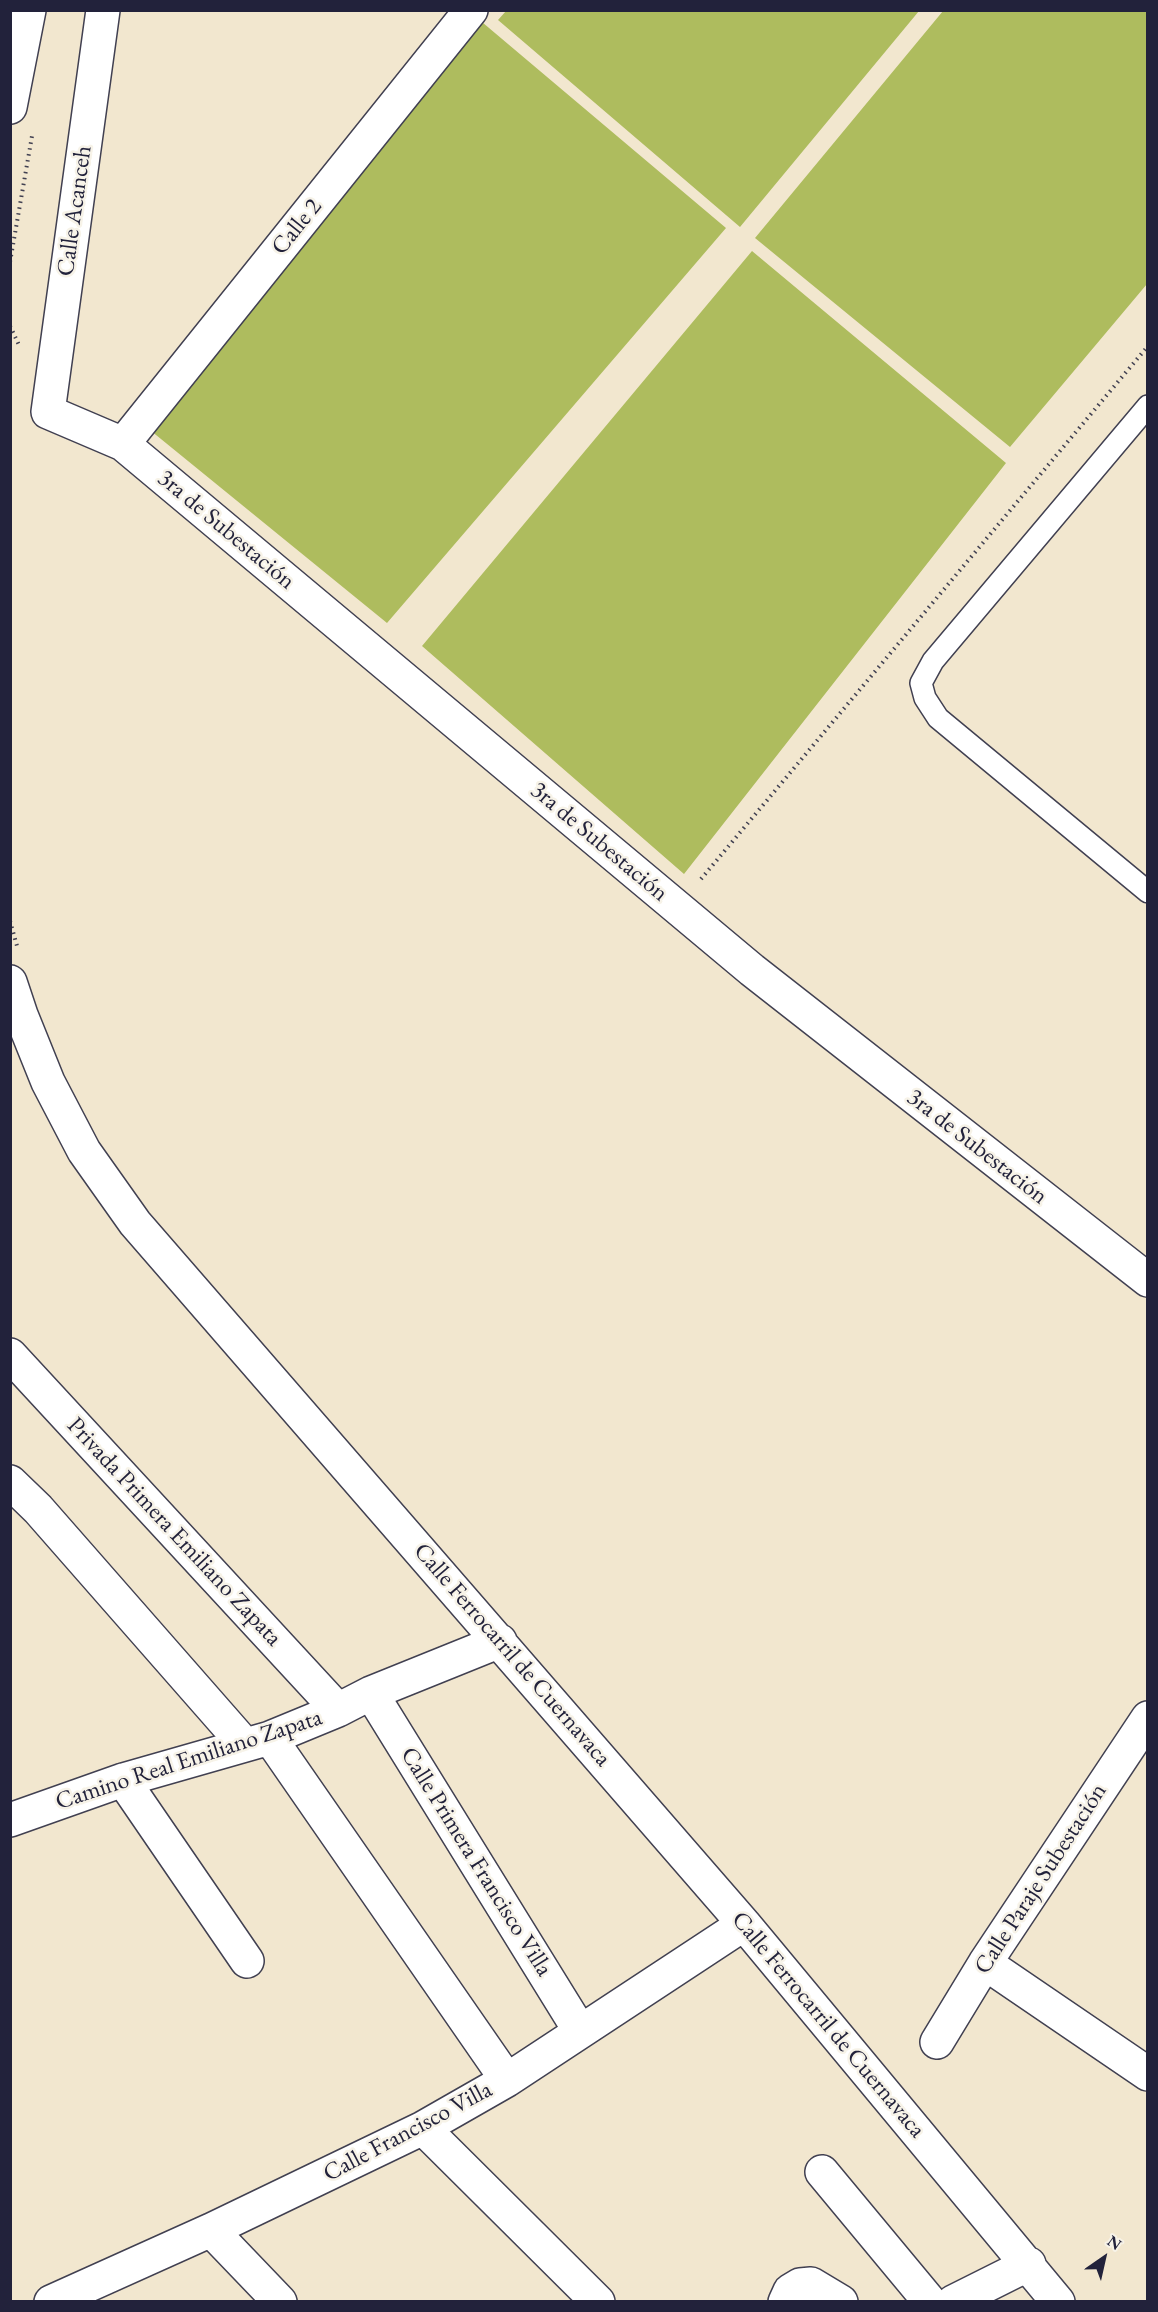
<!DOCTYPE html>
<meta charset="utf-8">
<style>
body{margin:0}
#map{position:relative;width:1158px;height:2312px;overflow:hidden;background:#f2e7cf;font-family:"EB Garamond",serif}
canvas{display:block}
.frame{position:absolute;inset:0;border:12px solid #22223b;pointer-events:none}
.north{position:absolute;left:1074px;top:2228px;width:60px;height:60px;-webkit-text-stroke:4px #f7f3e8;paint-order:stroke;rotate:34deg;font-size:16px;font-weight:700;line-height:24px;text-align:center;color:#22223b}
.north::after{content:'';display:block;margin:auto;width:21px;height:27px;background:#22223b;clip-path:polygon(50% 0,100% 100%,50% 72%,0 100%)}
</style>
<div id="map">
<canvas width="1158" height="2312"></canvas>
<div class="frame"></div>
<div class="north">N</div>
</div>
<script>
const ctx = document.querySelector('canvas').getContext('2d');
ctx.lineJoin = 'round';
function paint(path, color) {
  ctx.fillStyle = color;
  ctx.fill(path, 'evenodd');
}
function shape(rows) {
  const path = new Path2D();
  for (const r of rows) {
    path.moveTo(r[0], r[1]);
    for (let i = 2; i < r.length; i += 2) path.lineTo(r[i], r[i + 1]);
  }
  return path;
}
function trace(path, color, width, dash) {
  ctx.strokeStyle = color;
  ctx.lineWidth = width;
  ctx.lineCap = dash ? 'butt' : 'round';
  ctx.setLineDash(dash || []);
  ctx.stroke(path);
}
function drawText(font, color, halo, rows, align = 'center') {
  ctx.font = font + ' "EB Garamond",serif';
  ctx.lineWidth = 5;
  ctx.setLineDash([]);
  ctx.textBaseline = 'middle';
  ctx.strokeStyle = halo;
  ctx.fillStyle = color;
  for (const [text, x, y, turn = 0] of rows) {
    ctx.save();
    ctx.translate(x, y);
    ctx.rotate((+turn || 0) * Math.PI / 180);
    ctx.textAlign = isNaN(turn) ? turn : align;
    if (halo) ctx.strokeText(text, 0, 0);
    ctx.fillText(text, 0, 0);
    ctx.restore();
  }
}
paint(shape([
 [506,11,506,10,919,11,740,227,498,20],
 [943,11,1147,11,1147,284,1010,447,755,238],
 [476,17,726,228,387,623,145,426],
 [752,251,1006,463,684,874,422,646]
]), '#aebc5e');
const service = shape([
 [1148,406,933,661,921,683,925,698,938,718,1148,892]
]);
const minor = shape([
 [103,10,48,412,123,444,752,970,1148,1280],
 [10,107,29,10],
 [123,444,471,10],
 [10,982,21,1015,48,1082,84,1151,135,1223,744,1924,1058,2302],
 [10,1355,338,1710],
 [10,1482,38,1509,245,1745],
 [371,1693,580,2031],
 [270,1738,507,2080],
 [123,1780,247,1961],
 [10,1820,123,1780,270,1738,338,1710,371,1693,500,1641],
 [985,1963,1148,2074],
 [937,2042,985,1963,1148,1718],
 [423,2128,598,2302],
 [822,2172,930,2302],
 [211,2230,280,2302],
 [51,2302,211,2230,423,2128,507,2080,744,1924],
 [785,2302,790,2291,800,2285,811,2284,841,2302],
 [953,2302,1029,2264]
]);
trace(service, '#414051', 24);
trace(minor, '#414051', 36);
trace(shape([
 [10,262,32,136],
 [10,326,19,345],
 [701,879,1148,346],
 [10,921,17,946]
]), '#414051', 4, [1.5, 4.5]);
trace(service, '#fff', 21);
trace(minor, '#fff', 33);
drawText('24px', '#22223b', '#f7f3e8', [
 ["Calle Acanceh",75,211,-82],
 ["Calle 2",297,227,-51],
 ["3ra de Subestación",226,530,40],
 ["3ra de Subestación",599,842,40],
 ["3ra de Subestación",977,1147,38],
 ["Privada Primera Emiliano Zapata",174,1532,47],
 ["Calle Ferrocarril de Cuernavaca",512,1655,49],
 ["Camino Real Emiliano Zapata",189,1760,-18],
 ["Calle Primera Francisco Villa",476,1862,58],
 ["Calle Paraje Subestación",1041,1879,-57],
 ["Calle Ferrocarril de Cuernavaca",828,2025,50],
 ["Calle Francisco Villa",408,2132,-28]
]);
</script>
